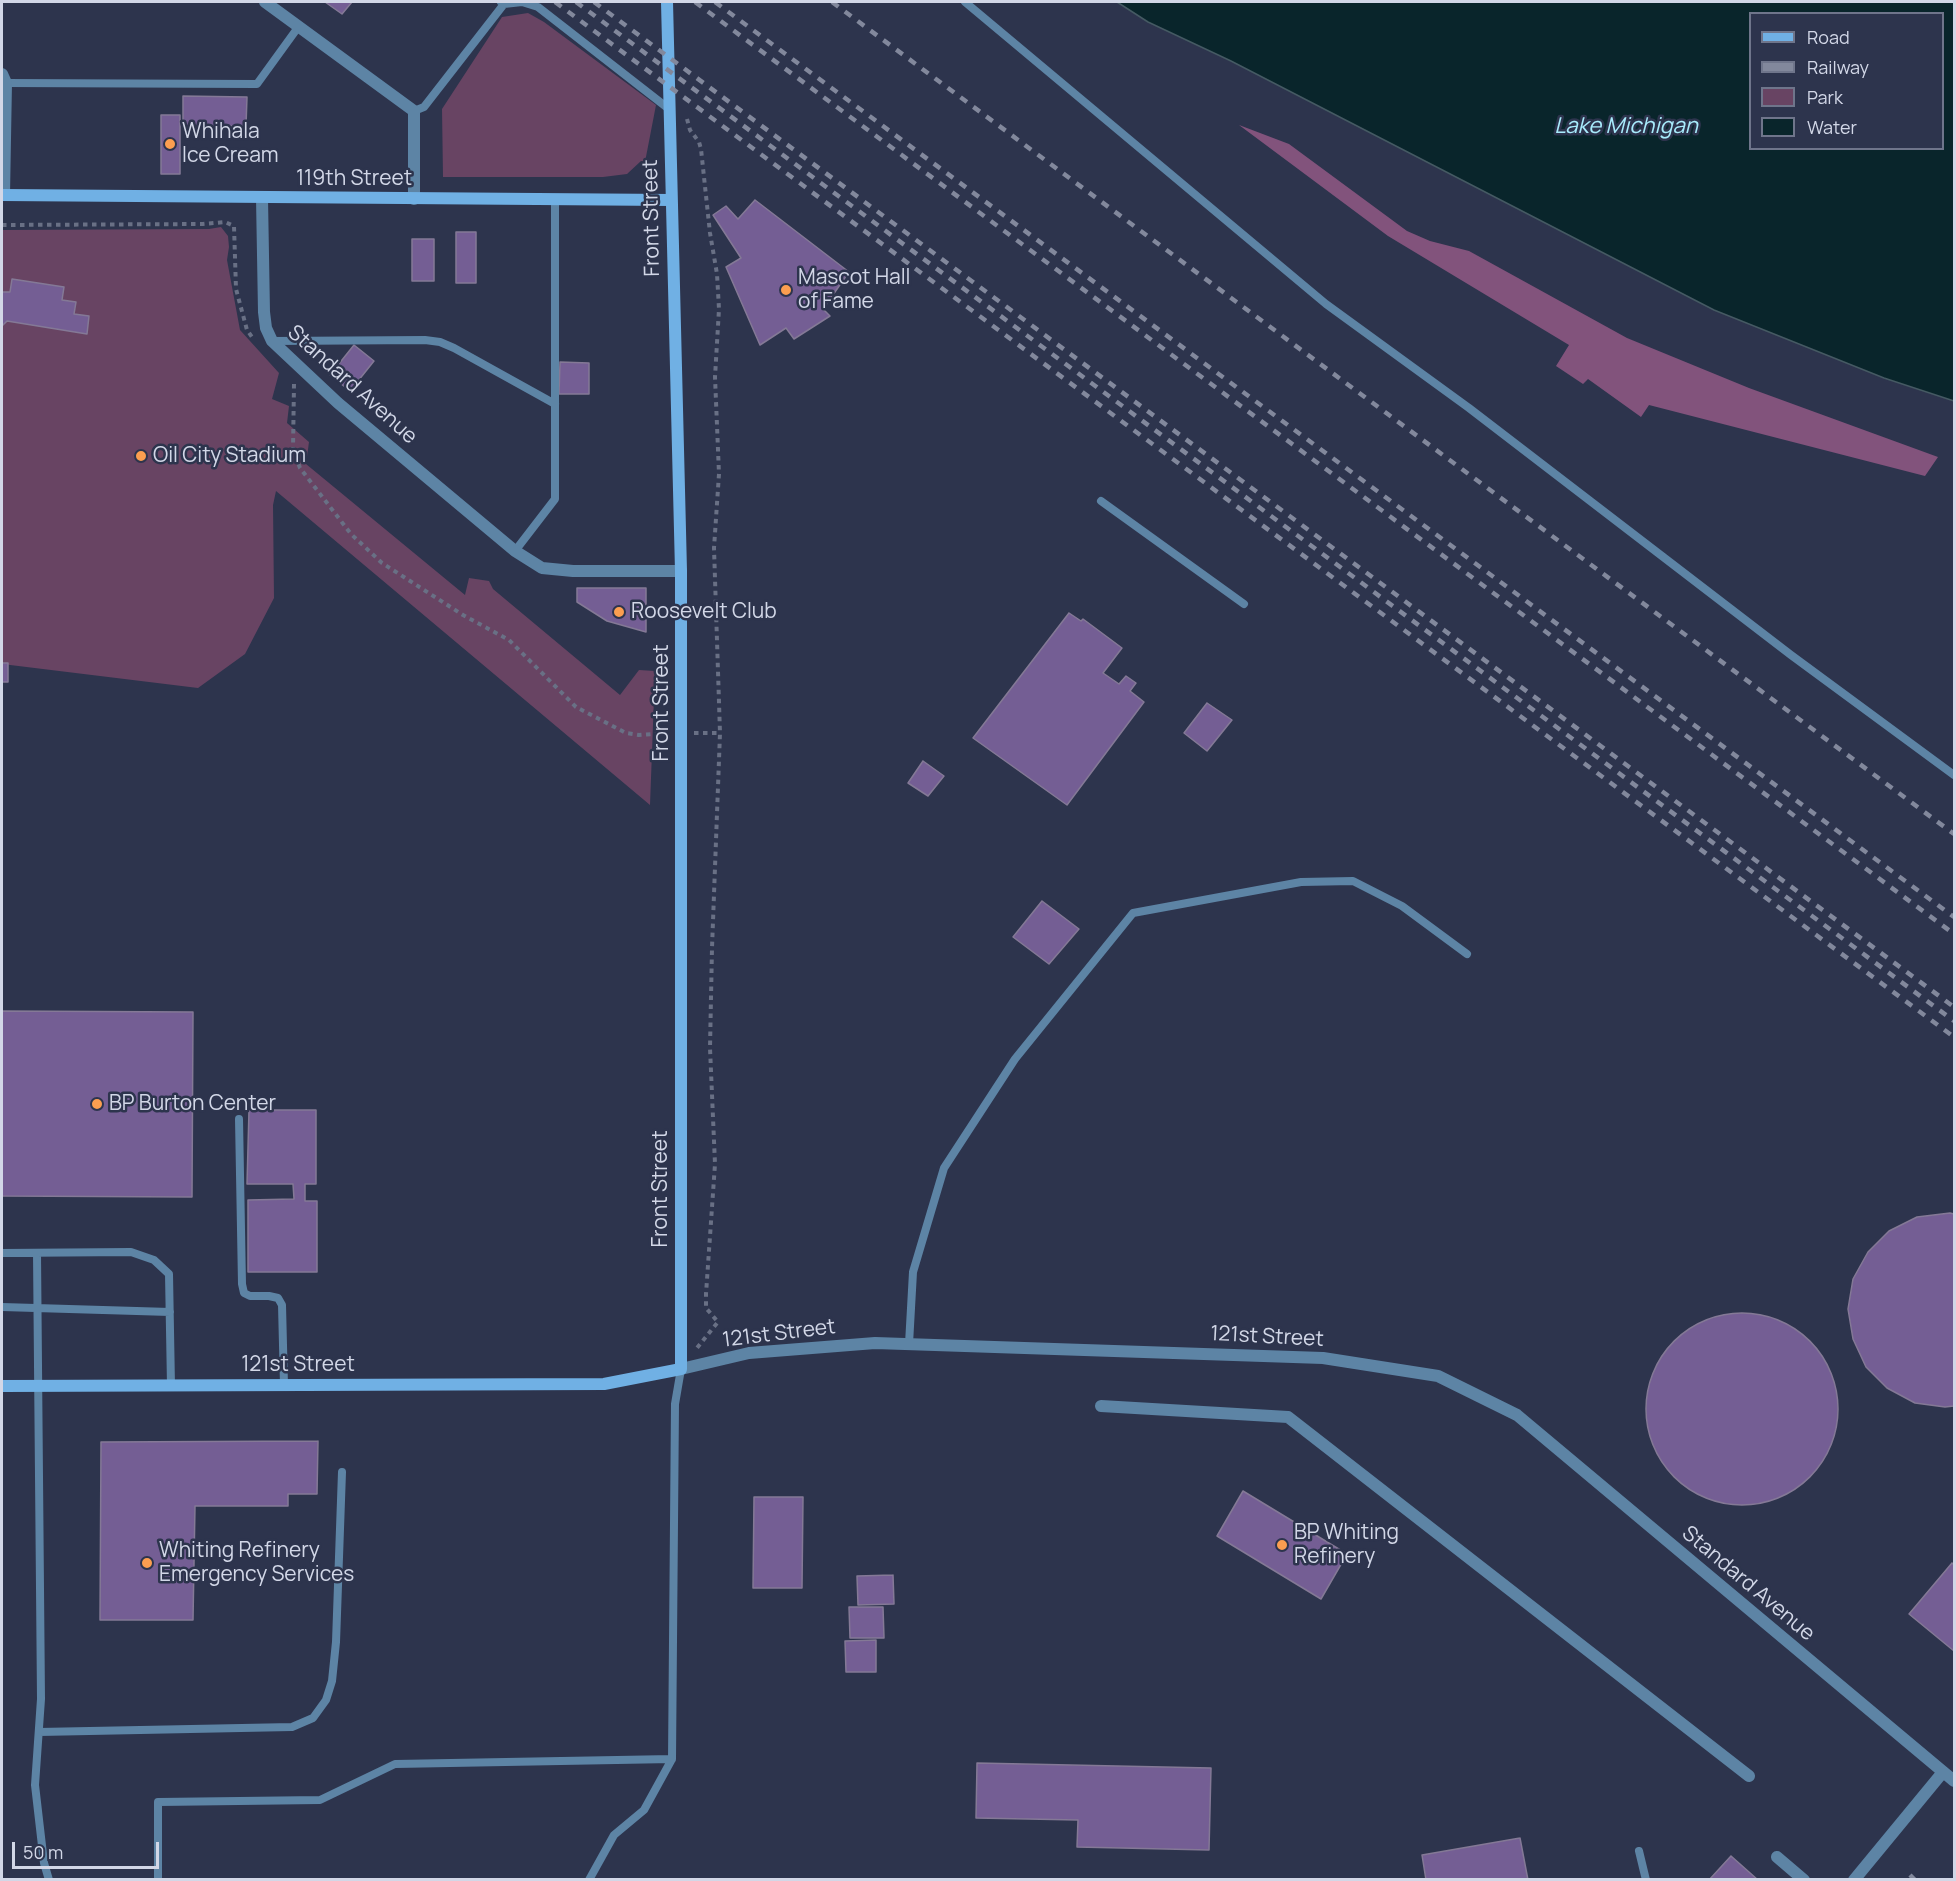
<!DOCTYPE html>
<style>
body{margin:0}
#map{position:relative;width:1956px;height:1881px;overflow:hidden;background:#2d344d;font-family:Manrope,sans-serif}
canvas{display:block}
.frame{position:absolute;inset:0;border:3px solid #d2d7e7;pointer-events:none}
.legend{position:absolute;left:1749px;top:12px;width:195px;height:138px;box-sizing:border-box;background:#2d344d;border:2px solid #6f758b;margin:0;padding:8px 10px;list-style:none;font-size:18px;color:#d2d7e7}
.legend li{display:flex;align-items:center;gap:12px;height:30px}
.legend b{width:30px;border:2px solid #6f758b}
.scale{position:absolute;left:12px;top:1842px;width:147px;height:27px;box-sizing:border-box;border:3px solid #d2d7e7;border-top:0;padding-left:8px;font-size:18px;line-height:21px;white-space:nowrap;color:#d2d7e7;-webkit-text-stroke:4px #2d344d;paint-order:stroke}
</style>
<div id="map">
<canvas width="1956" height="1881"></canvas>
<div class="frame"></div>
<ul class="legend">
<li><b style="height:8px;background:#70b0e4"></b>Road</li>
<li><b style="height:8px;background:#82889c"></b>Railway</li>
<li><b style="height:16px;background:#684463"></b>Park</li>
<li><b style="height:16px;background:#09252b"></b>Water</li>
</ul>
<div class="scale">50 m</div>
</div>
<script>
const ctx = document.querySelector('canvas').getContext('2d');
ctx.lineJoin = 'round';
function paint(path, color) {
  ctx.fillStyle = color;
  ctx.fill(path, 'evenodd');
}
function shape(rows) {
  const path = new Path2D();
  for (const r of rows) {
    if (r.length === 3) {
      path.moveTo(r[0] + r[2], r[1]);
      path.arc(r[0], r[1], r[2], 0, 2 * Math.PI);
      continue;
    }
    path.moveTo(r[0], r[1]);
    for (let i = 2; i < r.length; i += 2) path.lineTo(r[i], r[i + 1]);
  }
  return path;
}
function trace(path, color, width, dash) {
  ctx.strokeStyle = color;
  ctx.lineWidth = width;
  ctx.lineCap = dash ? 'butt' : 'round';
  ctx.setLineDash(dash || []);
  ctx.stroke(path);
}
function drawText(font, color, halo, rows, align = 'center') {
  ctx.font = font + ' Manrope,sans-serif';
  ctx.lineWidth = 5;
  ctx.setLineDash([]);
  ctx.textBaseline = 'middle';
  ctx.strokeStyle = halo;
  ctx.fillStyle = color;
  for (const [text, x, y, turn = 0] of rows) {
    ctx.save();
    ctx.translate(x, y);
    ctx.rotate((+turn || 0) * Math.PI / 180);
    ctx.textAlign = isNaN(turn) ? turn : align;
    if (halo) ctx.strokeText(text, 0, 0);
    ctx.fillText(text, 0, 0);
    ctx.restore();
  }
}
paint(shape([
 [528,13,544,22,656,105,645,162,641,161,627,174,603,177,443,177,442,109,502,17],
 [221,227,228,236,229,247,227,260,240,330,279,373,272,399,289,406,287,423,309,442,306,464,465,595,469,578,489,581,493,589,620,695,639,670,655,671,650,805,276,491,273,505,274,598,245,654,198,688,2,664,2,230,209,229]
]), '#684463');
paint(shape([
 [1239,125,1289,144,1407,231,1430,241,1469,251,1627,338,1749,388,1938,457,1925,476,1649,405,1641,417,1588,379,1583,384,1556,366,1569,345,1388,236]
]), '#82537c');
const water = shape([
 [1117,2,1954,2,1954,401,1884,378,1714,310,1231,61,1148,22,1117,2],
 [1750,14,1942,14,1942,148,1750,148,1750,14]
]);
paint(water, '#09252b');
trace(water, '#455a63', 1.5);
const building = shape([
 [325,2,352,2,342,14,325,2],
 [183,96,247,97,246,126,183,126,183,96],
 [161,115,180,115,180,174,161,174,161,115],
 [755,200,849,272,823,309,830,316,794,339,786,328,760,345,726,267,741,258,713,215,726,206,738,219,755,200],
 [456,232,476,232,476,283,456,283,456,232],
 [412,239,434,239,434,281,412,281,412,239],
 [12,279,64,287,62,300,76,302,74,314,89,316,87,334,7,321,2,326,2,292,10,292,12,279],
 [354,345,374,361,350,391,330,375,354,345],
 [560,362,589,363,589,394,559,394,560,362],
 [577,588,646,588,646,632,607,621,577,602,577,588],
 [1069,613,1081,621,1083,619,1122,648,1103,673,1119,684,1126,676,1136,683,1130,691,1144,702,1067,805,973,738,1069,613],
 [2,663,8,663,8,682,2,682,2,663],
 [1207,703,1232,720,1207,751,1184,733,1207,703],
 [923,761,944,776,928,796,908,783,923,761],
 [1042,901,1079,929,1049,964,1013,937,1042,901],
 [2,1011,193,1012,192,1197,2,1196,2,1011],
 [249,1110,316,1110,316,1184,305,1184,305,1201,317,1201,317,1272,248,1272,248,1200,294,1199,293,1184,247,1184,249,1110],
 [1950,1213,1954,1214,1954,1406,1945,1407,1915,1403,1887,1388,1866,1367,1853,1339,1848,1309,1853,1279,1868,1252,1889,1231,1917,1217,1950,1213],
 [1742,1409,96],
 [318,1441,317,1494,288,1494,288,1506,195,1506,193,1620,100,1620,101,1442,318,1441],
 [1243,1491,1347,1554,1321,1599,1217,1536,1243,1491],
 [754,1497,803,1497,802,1588,753,1588,754,1497],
 [1952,1563,1954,1565,1954,1651,1909,1614,1952,1563],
 [893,1575,894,1604,858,1605,857,1576,893,1575],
 [849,1607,883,1607,884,1638,850,1638,849,1607],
 [876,1640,876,1672,846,1672,845,1641,876,1640],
 [977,1763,1211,1768,1209,1850,1077,1847,1078,1820,976,1818,977,1763],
 [1520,1838,1528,1880,1426,1880,1422,1855,1520,1838],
 [1731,1856,1758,1880,1709,1880,1731,1856]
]);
paint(building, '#745e94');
trace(building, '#847996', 1.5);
trace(shape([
 [687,119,690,130,699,142,701,149,710,233,717,274,719,309,715,377,719,474,714,548,720,733,712,948,710,1048,715,1164,706,1294,706,1308,718,1322,697,1348],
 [2,225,203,224,225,222,234,226,236,289,247,330,252,337],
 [294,384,293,449,300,468,351,534,382,563,463,615,509,640,576,707,626,733,639,735,666,733],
 [694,733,720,733]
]), '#697085', 4, [4.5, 4.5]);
trace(shape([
 [501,2,504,4,522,2,538,7,669,109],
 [965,2,1326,304,1469,408,1791,655,1954,775],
 [6,83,257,84,299,26],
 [414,111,424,107,504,4],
 [272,341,425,340,440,342,454,348,555,404],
 [1101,501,1244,604],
 [515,551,555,499,555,200],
 [239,1119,242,1284,244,1293,250,1296,269,1296,278,1298,282,1305,284,1385],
 [2,1253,131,1252,154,1260,169,1274,171,1386],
 [37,1253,41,1699,35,1785,44,1863,49,1880],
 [2,1307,170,1312],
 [909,1344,913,1272,944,1168,1015,1059,1133,913,1301,882,1353,881,1402,906,1467,954],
 [39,1732,292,1727,313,1718,326,1700,332,1681,336,1642,342,1472],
 [1639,1851,1646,1880],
 [158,1880,158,1802,320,1800,395,1764,672,1759],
 [589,1880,614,1835,644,1810,672,1759,675,1404,681,1369]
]), '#5d84a5', 8);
trace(shape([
 [265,2,414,111,414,199],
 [2,74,6,83,4,195],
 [262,198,264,312,266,328,272,341,338,403,515,551,542,568,573,571,681,571],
 [681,1369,749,1353,875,1343,1323,1358,1438,1376,1517,1415,1954,1781],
 [1101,1406,1288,1417,1749,1776],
 [1777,1857,1804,1880],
 [1854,1880,1943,1772]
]), '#5d84a5', 12);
trace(shape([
 [2,195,671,200],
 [2,1386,604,1384,681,1369,681,571,667,2]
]), '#70b0e4', 12);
trace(shape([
 [555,2,1954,1037],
 [576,2,1954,1021],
 [594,2,1954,1007],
 [695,2,1954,934],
 [715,2,1954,917],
 [832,2,1954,834],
 [1910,1875,1915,1880]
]), '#82889c', 4.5, [8, 8]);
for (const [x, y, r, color] of [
 [170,144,6,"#fb9e50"],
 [786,290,6,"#fb9e50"],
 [141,456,6,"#fb9e50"],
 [619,612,6,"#fb9e50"],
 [97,1104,6,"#fb9e50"],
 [1282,1545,6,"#fb9e50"],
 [147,1563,6,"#fb9e50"]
]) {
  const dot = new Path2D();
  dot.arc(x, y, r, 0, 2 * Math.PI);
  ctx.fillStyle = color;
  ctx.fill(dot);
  trace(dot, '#2d344d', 2);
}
drawText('21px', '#d2d7e7', '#2d344d', [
 ["Whihala",182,132],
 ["Ice Cream",182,156],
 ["Mascot Hall",798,278],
 ["of Fame",798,302],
 ["Oil City Stadium",153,456],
 ["Roosevelt Club",631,612],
 ["BP Burton Center",109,1104],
 ["BP Whiting",1294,1533],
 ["Refinery",1294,1557],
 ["Whiting Refinery",159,1551],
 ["Emergency Services",159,1575]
], 'left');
drawText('21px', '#d2d7e7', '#2d344d', [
 ["119th Street",354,179],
 ["Front Street",652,218,-91],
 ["Standard Avenue",352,385,42],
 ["Front Street",662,703,-90],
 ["Front Street",661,1189,-90],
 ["121st Street",779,1334,-7],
 ["121st Street",1267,1337,3],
 ["121st Street",298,1365],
 ["Standard Avenue",1748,1584,40]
]);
drawText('italic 22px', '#a8ebfc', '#2d344d', [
 ["Lake Michigan",1626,127]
]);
</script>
